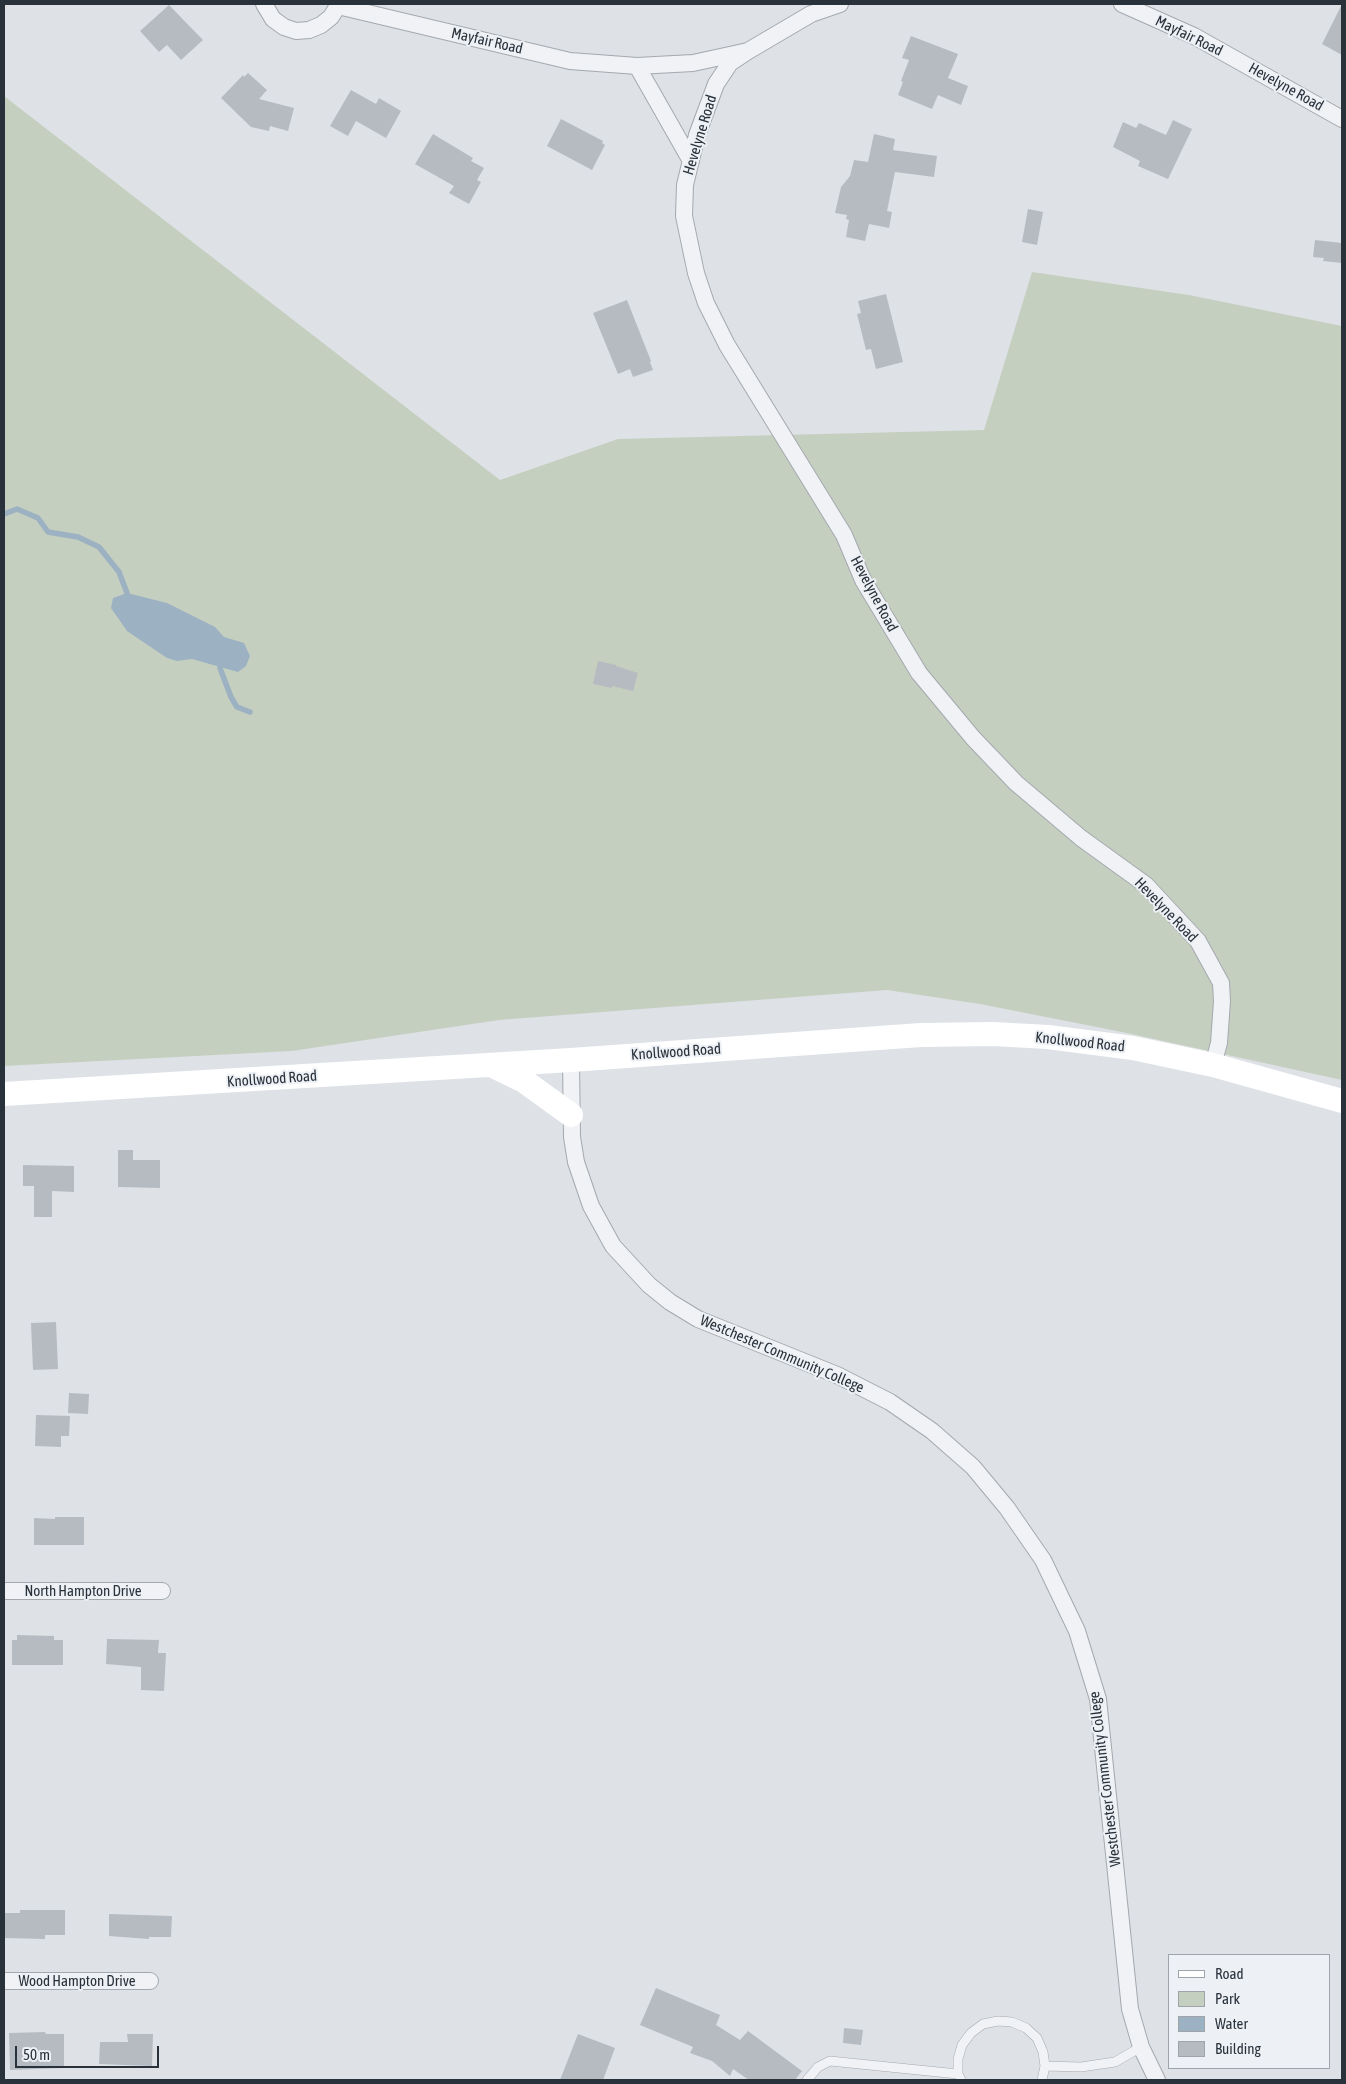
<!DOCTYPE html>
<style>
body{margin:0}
#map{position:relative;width:1346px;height:2084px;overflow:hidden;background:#dee2e6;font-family:"Asap Condensed",sans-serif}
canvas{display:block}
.frame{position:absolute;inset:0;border:5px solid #29313b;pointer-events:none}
.legend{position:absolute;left:1168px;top:1954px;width:162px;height:115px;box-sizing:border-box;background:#edf0f4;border:1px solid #9fa4aa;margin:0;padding:6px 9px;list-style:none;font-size:15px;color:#29313b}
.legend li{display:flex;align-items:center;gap:10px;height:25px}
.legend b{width:25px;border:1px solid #9fa4aa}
.scale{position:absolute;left:15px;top:2046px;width:144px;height:22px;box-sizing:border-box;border:2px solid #29313b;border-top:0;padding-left:6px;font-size:15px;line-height:18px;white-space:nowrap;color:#29313b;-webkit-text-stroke:4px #edf0f4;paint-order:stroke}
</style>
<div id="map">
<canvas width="1346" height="2084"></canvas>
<div class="frame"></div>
<ul class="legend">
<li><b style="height:6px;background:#fff"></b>Road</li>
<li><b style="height:14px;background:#c5cfc0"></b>Park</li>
<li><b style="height:14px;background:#9cb1c2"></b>Water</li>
<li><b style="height:14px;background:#b6bbc2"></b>Building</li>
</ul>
<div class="scale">50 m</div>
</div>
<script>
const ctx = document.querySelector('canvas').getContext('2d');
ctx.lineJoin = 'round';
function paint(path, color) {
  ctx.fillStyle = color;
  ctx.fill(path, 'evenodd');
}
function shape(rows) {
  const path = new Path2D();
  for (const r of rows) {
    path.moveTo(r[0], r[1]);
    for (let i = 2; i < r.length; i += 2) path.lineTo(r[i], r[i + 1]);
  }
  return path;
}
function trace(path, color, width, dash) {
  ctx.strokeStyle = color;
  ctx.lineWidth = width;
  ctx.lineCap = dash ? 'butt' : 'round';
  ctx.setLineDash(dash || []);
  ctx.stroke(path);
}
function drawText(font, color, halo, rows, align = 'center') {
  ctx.font = font + ' "Asap Condensed",sans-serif';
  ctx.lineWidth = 4;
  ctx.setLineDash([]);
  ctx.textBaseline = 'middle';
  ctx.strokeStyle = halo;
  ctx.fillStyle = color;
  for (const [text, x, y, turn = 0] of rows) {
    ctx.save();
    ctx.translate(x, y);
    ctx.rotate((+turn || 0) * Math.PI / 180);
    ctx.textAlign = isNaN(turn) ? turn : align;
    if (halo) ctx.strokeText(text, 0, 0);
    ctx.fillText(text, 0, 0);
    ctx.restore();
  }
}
paint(shape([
 [4,96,500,480,618,439,984,430,1032,272,1189,295,1342,326,1342,1080,1122,1032,980,1004,887,990,499,1020,292,1051,4,1066]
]), '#c5cfc0');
paint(shape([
 [127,593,167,603,215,627,224,637,244,643,250,656,246,666,238,672,192,659,177,661,167,658,127,631,111,608,113,598]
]), '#9cb1c2');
trace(shape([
 [4,514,17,509,38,518,48,532,78,537,99,547,119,572,127,593],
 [220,668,231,697,237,707,250,712]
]), '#9cb1c2', 5.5);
paint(shape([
 [1342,4,1342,55,1322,44],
 [169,5,203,40,181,60,167,45,159,52,140,31],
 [911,36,958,54,948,78,968,86,961,105,938,95,932,109,898,95,903,82,901,81,909,60,902,58],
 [248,73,267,90,259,99,294,108,288,131,270,126,269,131,251,127,221,98,243,75,244,77],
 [351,90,376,104,379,98,401,111,386,138,356,121,348,136,330,126],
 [561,119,603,141,602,143,605,145,592,170,547,146],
 [1173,120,1192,129,1168,179,1138,166,1140,161,1113,147,1123,122,1136,128,1139,123,1166,135],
 [433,134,473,158,471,161,484,168,477,180,481,182,469,204,449,193,454,186,415,164],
 [874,134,895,139,893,150,937,156,934,177,895,172,887,211,892,212,889,228,869,224,865,241,846,237,849,220,846,219,847,215,835,213,841,187,850,176,854,160,868,162],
 [1028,209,1043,212,1037,245,1022,242],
 [1315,240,1342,243,1342,263,1323,261,1324,258,1313,257],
 [886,294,903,362,876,369,871,349,866,350,857,314,861,313,858,301],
 [627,300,651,361,650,362,653,370,633,377,630,369,618,374,593,313],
 [598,661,616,665,616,666,638,673,633,691,612,686,612,688,593,684],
 [118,1150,133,1150,133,1160,160,1160,160,1188,118,1187],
 [23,1165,74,1166,74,1192,52,1191,52,1217,34,1217,34,1186,23,1186],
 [56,1322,58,1369,33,1370,31,1323],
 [69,1393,89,1394,88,1414,68,1413],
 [36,1415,70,1416,69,1436,61,1436,61,1447,35,1446],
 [55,1517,84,1517,84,1545,34,1545,34,1518,55,1519],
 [17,1635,54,1636,54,1640,63,1640,63,1665,12,1665,12,1640,17,1640],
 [107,1639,159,1640,158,1653,166,1653,164,1691,141,1690,141,1667,106,1664],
 [20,1910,65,1910,65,1935,45,1935,45,1939,4,1938,4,1913,20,1913],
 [109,1914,172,1916,171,1937,149,1937,149,1939,109,1936],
 [656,1988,720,2015,716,2025,740,2040,748,2031,802,2071,795,2080,749,2080,733,2069,730,2076,712,2061,690,2053,693,2047,640,2025],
 [844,2028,863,2030,861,2045,843,2043],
 [45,2032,46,2034,64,2034,64,2068,10,2070,9,2033],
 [127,2034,153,2034,152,2066,99,2064,100,2042,128,2042],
 [578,2034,615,2048,603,2080,560,2080]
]), '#b6bbc2');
const lane = shape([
 [1045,2066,1081,2067,1115,2062,1141,2047],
 [807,2080,818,2067,830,2061,958,2074],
 [961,2080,958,2074,958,2059,962,2045,971,2033,983,2024,998,2021,1012,2022,1026,2028,1037,2038,1043,2052,1045,2066,1042,2080]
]);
const street = shape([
 [264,4,273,19,284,27,296,31,309,30,321,25,331,17,339,4],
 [1122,4,1194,36,1342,119],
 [338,6,570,61,637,66,693,63,748,51,811,14,840,4],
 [748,51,730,63,716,84,697,135,685,185,684,216,696,273,706,303,727,345,844,535,863,580,919,673,973,738,1016,783,1081,838,1146,885,1198,941,1221,983,1222,1001,1219,1043,1213,1065],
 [637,66,691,161],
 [571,1060,572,1137,576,1162,591,1206,613,1246,649,1285,670,1302,698,1319,837,1375,890,1402,932,1431,973,1467,1007,1508,1043,1560,1077,1631,1098,1699,1130,2009,1141,2047,1157,2080],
 [4,1591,162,1591],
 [4,1981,150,1981]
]);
trace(lane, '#a4a9af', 10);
trace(street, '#a4a9af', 18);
trace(lane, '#f0f2f5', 9);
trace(street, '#f0f2f5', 16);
trace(shape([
 [493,1066,524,1081,571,1115],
 [4,1094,571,1060,921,1035,993,1034,1048,1037,1133,1048,1213,1065,1342,1101]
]), '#fff', 24);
drawText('15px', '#29313b', '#edf0f4', [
 ["Mayfair Road",1189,36,26],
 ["Mayfair Road",487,41,13],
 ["Hevelyne Road",1286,87,29],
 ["Hevelyne Road",700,135,-73],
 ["Hevelyne Road",874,594,62],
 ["Hevelyne Road",1166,910,46],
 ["Knollwood Road",1080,1042,6],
 ["Knollwood Road",676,1052,-4],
 ["Knollwood Road",272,1079,-4],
 ["Westchester Community College",782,1354,23],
 ["North Hampton Drive",83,1591],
 ["Westchester Community College",1105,1779,-97],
 ["Wood Hampton Drive",77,1981]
]);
</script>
